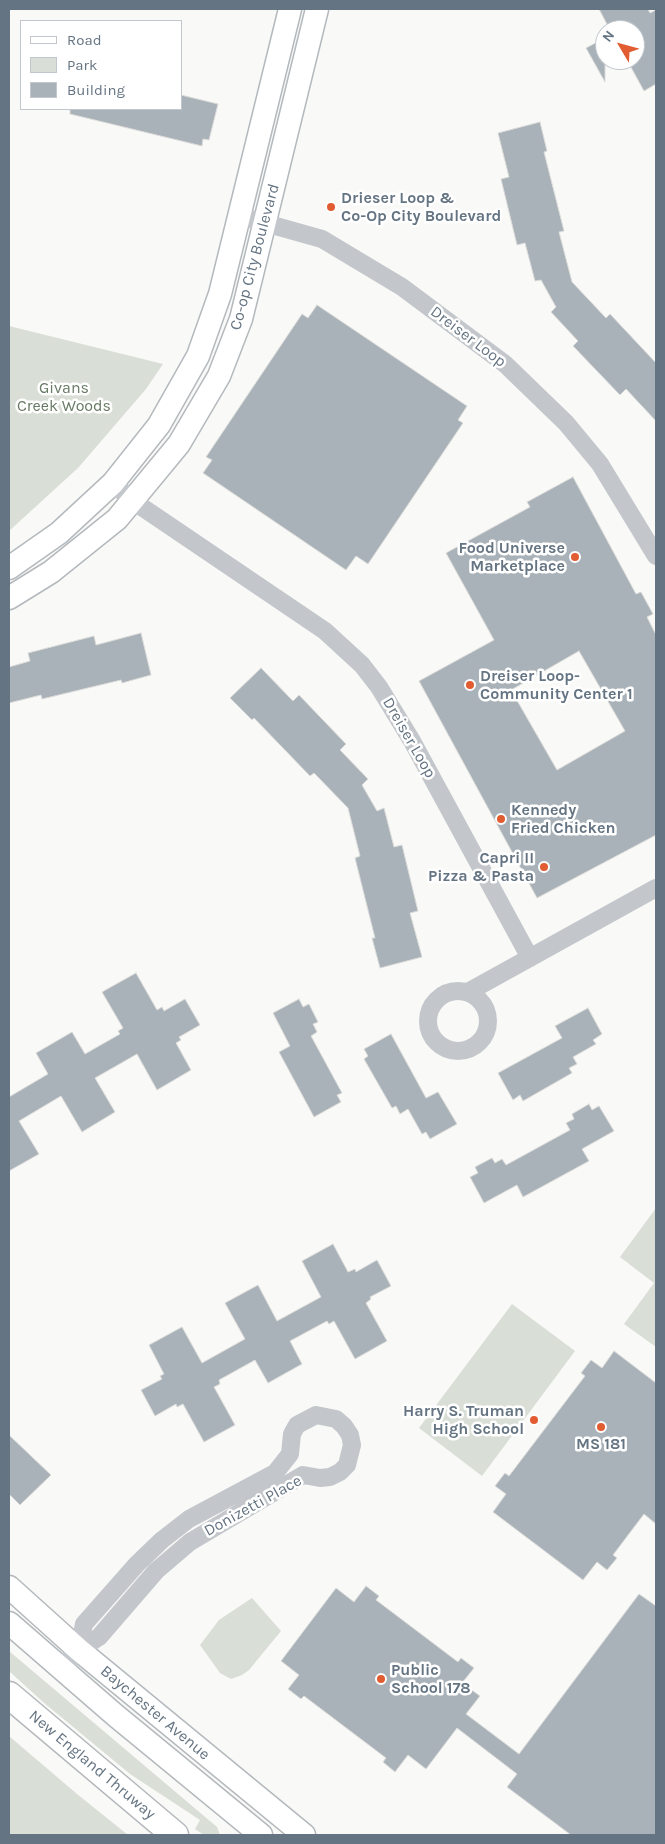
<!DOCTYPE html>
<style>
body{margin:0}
#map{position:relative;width:665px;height:1844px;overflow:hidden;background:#f9f9f7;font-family:Karla,sans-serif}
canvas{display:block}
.frame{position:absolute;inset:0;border:10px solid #657482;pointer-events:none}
.legend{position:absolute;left:20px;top:20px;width:162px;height:90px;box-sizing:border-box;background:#fff;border:1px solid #c1c7cd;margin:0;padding:6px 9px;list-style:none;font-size:15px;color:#657482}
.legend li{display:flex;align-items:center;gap:10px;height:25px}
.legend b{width:25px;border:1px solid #c1c7cd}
.north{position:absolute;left:595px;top:20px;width:50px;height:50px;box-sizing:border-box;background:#fff;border:1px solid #c1c7cd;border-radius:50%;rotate:307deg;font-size:14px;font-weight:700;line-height:20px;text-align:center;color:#657482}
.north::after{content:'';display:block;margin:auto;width:18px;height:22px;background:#e15c30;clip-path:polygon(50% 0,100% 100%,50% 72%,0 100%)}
</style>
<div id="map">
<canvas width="665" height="1844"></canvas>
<div class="frame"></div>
<ul class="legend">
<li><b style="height:6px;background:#fff"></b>Road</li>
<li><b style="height:14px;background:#d9ded6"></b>Park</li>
<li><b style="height:14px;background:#a9b2b8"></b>Building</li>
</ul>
<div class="north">N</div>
</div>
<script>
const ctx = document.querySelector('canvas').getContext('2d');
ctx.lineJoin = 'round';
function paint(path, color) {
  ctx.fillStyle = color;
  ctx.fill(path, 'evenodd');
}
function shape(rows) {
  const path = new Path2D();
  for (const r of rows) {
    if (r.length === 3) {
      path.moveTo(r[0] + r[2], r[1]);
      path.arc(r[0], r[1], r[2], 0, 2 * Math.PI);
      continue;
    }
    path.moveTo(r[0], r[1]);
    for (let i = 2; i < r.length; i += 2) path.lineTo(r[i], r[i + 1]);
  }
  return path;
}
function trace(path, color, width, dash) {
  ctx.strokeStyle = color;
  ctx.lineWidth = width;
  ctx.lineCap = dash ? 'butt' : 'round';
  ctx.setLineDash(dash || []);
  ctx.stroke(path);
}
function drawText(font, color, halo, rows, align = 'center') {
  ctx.font = font + ' Karla,sans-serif';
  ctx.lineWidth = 5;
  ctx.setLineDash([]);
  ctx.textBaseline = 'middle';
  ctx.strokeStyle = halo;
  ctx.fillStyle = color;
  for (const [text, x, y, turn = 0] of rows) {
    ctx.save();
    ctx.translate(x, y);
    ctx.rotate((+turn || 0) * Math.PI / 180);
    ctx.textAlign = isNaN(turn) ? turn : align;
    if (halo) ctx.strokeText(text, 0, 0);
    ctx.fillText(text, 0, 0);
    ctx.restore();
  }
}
paint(shape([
 [9,326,163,364,146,389,78,468,9,531],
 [656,1208,656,1347,624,1324,654,1283,620,1257],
 [512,1304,575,1351,482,1476,419,1428],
 [252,1598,281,1631,249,1670,242,1675,231,1679,220,1673,200,1645,219,1620],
 [9,1651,217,1827,220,1835,204,1835,195,1829,200,1820,130,1774,43,1702,9,1671],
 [9,1736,77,1794,128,1835,9,1835]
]), '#d9ded6');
const building = shape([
 [599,9,648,9,650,13,656,10,656,84,644,91,627,60,635,60,635,30,610,30,599,9],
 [605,38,605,82,586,48,605,38],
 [181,95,218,104,209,140,203,139,202,146,70,114,70,109,181,109,181,95],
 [540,122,547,151,544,152,564,231,559,232,572,282,606,318,610,314,656,363,656,421,626,389,620,395,573,346,578,341,551,312,556,307,541,280,535,281,525,243,517,245,501,179,509,177,498,133,540,122],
 [317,305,467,406,458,420,463,423,368,564,356,556,346,570,203,473,212,460,206,457,302,314,308,318,317,305],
 [573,477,636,594,641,592,653,614,647,617,656,635,656,835,537,898,419,681,494,640,446,553,530,507,527,502,573,477],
 [579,651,625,731,557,770,511,690,579,651],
 [141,633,151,675,122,683,121,680,42,699,41,695,9,703,9,667,30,661,28,653,94,636,96,645,141,633],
 [261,668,293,701,299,695,346,744,340,750,368,779,362,785,377,811,384,808,394,847,402,845,418,911,410,913,422,957,380,968,372,938,375,938,355,858,360,856,348,808,314,773,310,776,254,718,252,720,230,698,261,668],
 [136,973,157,1010,162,1007,164,1011,185,999,200,1025,179,1037,181,1040,176,1043,191,1070,157,1090,137,1054,95,1078,115,1112,82,1132,61,1096,19,1121,39,1154,9,1171,9,1097,48,1074,36,1053,72,1032,85,1054,120,1034,118,1031,123,1028,102,992,136,973],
 [299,999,303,1007,309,1004,318,1022,313,1024,317,1032,311,1036,342,1093,337,1095,341,1102,314,1117,279,1052,290,1046,273,1013,299,999],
 [588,1008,602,1034,593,1040,596,1044,573,1057,577,1064,569,1068,572,1073,523,1101,520,1095,513,1100,498,1073,562,1038,555,1026,588,1008],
 [391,1034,426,1098,438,1092,457,1124,430,1139,426,1132,422,1134,408,1109,400,1114,396,1106,392,1108,364,1059,368,1056,364,1049,391,1034],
 [589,1104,592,1110,599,1106,614,1131,582,1149,589,1161,523,1197,517,1185,484,1203,470,1177,478,1173,475,1167,492,1158,495,1163,502,1159,506,1165,570,1130,566,1123,574,1119,572,1114,589,1104],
 [333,1244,348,1272,355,1269,356,1272,377,1260,391,1286,370,1297,371,1299,366,1303,387,1341,355,1359,334,1321,329,1324,327,1321,290,1341,302,1364,268,1383,255,1360,219,1380,220,1384,214,1387,235,1425,204,1442,183,1404,177,1407,176,1404,155,1416,141,1390,162,1379,160,1376,164,1374,149,1345,182,1327,202,1363,245,1339,225,1303,258,1285,277,1321,321,1297,302,1261,333,1244],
 [614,1351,656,1383,656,1524,644,1514,613,1555,617,1558,607,1570,597,1562,583,1580,493,1512,506,1494,495,1486,505,1473,509,1476,585,1376,581,1373,591,1360,602,1368,614,1351],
 [9,1435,51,1475,20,1505,9,1494,9,1435],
 [366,1586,379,1596,376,1600,458,1662,461,1658,474,1668,462,1683,480,1696,466,1714,519,1754,639,1594,656,1606,656,1835,571,1835,507,1787,517,1774,457,1728,426,1769,408,1755,395,1772,383,1762,386,1758,304,1696,301,1699,288,1689,299,1675,281,1661,336,1588,354,1602,366,1586]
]);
paint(building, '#a9b2b8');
trace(building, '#dbdbd9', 1);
const major = shape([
 [9,568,59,533,113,483,159,425,198,356,220,294,290,9],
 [9,598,51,572,117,519,179,444,219,376,241,319,317,9],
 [9,1587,79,1650,304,1835],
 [9,1623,115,1715,261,1835]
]);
const highway = shape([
 [9,1695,175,1835]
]);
trace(major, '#b4b9bd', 25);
trace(highway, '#b4b8bc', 29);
trace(shape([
 [240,216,322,239,402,287,505,364,566,423,600,464,656,556],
 [113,483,133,501,325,631,362,665,379,687,412,741,530,958],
 [458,1021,30],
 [468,992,656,888],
 [60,1668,79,1650,99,1637,156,1571,190,1542,303,1475,320,1478,330,1477,340,1472,347,1465,352,1445,350,1435,344,1426,336,1419,316,1415,297,1425,292,1434,290,1454,275,1473,189,1519,162,1540,137,1564,84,1624,79,1650]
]), '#c3c7cb', 18);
trace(major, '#fff', 22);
trace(highway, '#fff', 26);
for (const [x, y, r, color] of [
 [331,207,5,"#e15c30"],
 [575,557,5,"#e15c30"],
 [470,685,5,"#e15c30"],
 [501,819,5,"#e15c30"],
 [544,867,5,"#e15c30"],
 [534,1420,5,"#e15c30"],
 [601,1427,5,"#e15c30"],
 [381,1679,5,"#e15c30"]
]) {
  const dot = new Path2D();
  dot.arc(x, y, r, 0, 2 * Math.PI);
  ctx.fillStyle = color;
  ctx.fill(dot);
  trace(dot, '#fff', 2);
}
drawText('bold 16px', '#657482', '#fff', [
 ["Drieser Loop &",341,198],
 ["Co-Op City Boulevard",341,216],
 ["Food Universe",565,548,"right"],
 ["Marketplace",565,566,"right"],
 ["Dreiser Loop-",480,676],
 ["Community Center 1",480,694],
 ["Kennedy",511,810],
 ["Fried Chicken",511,828],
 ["Capri II",534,858,"right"],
 ["Pizza & Pasta",534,876,"right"],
 ["Harry S. Truman",524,1411,"right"],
 ["High School",524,1429,"right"],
 ["MS 181",601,1444,"center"],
 ["Public",391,1670],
 ["School 178",391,1688]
], 'left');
drawText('16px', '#657482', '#fff', [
 ["Co-op City Boulevard",255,257,-75],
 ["Dreiser Loop",468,337,37],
 ["Dreiser Loop",409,738,60],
 ["Donizetti Place",253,1506,-29],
 ["Baychester Avenue",155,1713,40],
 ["New England Thruway",92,1765,40]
]);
drawText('16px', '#677a64', '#fff', [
 ["Givans",64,388],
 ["Creek Woods",64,406]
]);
</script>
